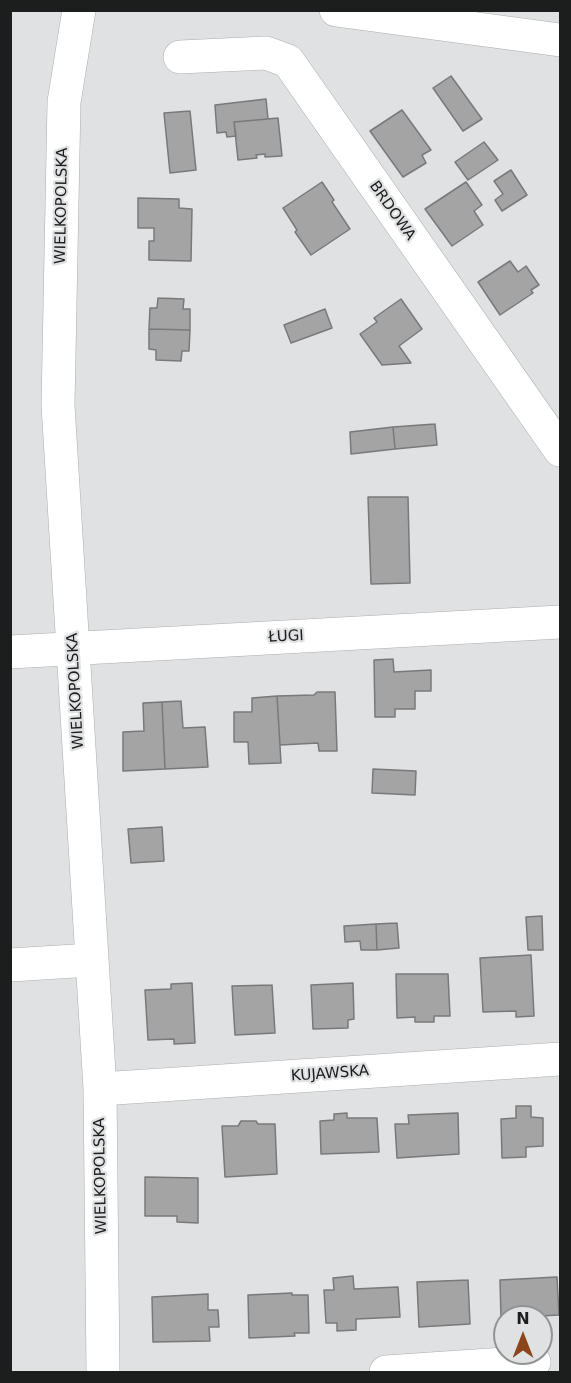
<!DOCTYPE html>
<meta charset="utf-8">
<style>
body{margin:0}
#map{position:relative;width:571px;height:1383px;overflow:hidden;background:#e0e1e3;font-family:"DejaVu Sans",sans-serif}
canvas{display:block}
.frame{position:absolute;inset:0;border:12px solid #1c1d1d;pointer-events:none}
.north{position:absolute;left:493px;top:1305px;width:60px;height:60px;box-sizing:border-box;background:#e0e1e3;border:2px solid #929394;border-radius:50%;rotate:0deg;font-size:16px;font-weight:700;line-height:24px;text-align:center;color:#1c1d1d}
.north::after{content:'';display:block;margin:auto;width:21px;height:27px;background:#8a451a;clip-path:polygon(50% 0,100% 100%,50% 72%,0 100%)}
</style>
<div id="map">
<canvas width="571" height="1383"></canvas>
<div class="frame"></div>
<div class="north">N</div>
</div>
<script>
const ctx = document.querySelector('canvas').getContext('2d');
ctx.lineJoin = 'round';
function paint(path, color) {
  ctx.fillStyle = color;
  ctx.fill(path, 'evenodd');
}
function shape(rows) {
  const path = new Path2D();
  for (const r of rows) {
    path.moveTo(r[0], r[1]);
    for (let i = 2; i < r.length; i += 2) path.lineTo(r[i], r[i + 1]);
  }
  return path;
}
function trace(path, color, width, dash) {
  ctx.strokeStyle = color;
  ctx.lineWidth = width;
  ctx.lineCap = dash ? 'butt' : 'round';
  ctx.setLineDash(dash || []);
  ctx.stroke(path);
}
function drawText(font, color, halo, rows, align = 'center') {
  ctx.font = font + ' "DejaVu Sans",sans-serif';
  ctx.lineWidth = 4.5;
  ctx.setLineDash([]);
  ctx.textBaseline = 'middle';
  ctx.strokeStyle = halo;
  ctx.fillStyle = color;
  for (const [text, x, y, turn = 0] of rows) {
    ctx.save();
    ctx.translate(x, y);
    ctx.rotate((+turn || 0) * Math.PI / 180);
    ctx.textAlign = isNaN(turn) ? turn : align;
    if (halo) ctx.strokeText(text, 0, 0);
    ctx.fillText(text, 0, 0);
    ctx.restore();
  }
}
const building = shape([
 [451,76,482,119,463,131,433,88,451,76],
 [266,99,268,119,234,122,236,136,227,137,226,132,217,133,215,105,266,99],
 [402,110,431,150,422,155,426,163,403,177,370,131,402,110],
 [190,111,196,170,170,173,164,113,190,111],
 [278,118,282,156,265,157,265,154,256,155,257,158,238,160,234,122,278,118],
 [484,142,498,160,468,180,455,162,484,142],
 [511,170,527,195,502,211,495,200,503,194,494,181,511,170],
 [322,182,334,200,332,202,350,229,311,255,295,232,297,230,283,208,322,182],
 [466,182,482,205,474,211,483,225,452,246,425,209,466,182],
 [138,198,179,199,179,208,192,209,191,261,149,260,149,241,154,241,154,228,138,228,138,198],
 [510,261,518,272,526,266,539,285,531,290,533,293,500,315,478,282,510,261],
 [158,298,184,299,183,309,190,309,190,330,149,329,150,308,157,308,158,298],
 [401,299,422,329,399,346,411,363,382,365,360,334,377,322,374,318,401,299],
 [325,309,332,328,291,343,284,325,325,309],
 [149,329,190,330,189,351,182,351,181,361,156,360,156,350,149,349,149,329],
 [435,424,437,445,395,449,393,427,435,424],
 [393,427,395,449,351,454,350,432,393,427],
 [368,497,408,497,410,583,371,584,368,497],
 [393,659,394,672,431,670,431,691,415,691,415,709,395,709,395,717,375,717,374,660,393,659],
 [317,692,335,692,337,751,319,751,318,743,280,745,277,696,314,695,317,692],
 [277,696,281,763,249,764,248,742,234,742,234,712,252,712,252,698,277,696],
 [181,701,183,728,205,727,208,767,165,769,162,702,181,701],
 [162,702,165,769,123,771,123,732,144,731,143,703,162,702],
 [373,769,416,771,415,795,372,793,373,769],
 [162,827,164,861,131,863,128,829,162,827],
 [542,916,543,950,528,950,526,917,542,916],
 [397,923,399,948,377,950,376,924,397,923],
 [376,924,377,950,361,950,360,941,345,942,344,926,376,924],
 [531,955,534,1016,516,1017,516,1011,483,1012,480,958,531,955],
 [396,974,448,974,450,1016,434,1016,434,1022,415,1022,415,1017,397,1018,396,974],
 [192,983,195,1043,174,1044,174,1039,148,1040,145,990,171,989,171,984,192,983],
 [353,983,354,1019,348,1020,348,1028,313,1029,311,985,353,983],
 [272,985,275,1033,235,1035,232,986,272,985],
 [516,1106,531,1106,531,1117,543,1118,543,1146,526,1147,526,1157,502,1158,501,1119,516,1118,516,1106],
 [347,1113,347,1118,377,1118,379,1152,321,1154,320,1121,334,1120,334,1114,347,1113],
 [458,1113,459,1154,397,1158,395,1124,409,1124,408,1115,458,1113],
 [241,1121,256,1121,258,1124,275,1124,277,1174,225,1177,222,1126,238,1126,241,1121],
 [145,1177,198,1178,198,1223,177,1222,177,1216,145,1216,145,1177],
 [353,1276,354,1289,398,1287,400,1317,356,1319,356,1330,337,1331,337,1323,326,1323,324,1290,334,1290,333,1278,353,1276],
 [557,1277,559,1315,501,1318,500,1280,557,1277],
 [468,1280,470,1324,419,1327,417,1282,468,1280],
 [292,1293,292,1295,308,1295,309,1333,294,1333,295,1336,249,1338,248,1295,292,1293],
 [208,1294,208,1310,218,1310,219,1327,209,1327,210,1341,153,1342,152,1297,208,1294]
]);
paint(building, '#a4a4a5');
trace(building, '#79797b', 1.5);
const minor = shape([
 [79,10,64,102,58,405,100,1089,103,1372],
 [180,57,266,53,288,61,560,450],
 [10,652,560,622],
 [10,965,91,960],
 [100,1089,560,1059],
 [386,1372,534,1362]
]);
const major = shape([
 [336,10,560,40]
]);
trace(minor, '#acacae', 34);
trace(major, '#acacae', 34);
trace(minor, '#fff', 33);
trace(major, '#fff', 33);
drawText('15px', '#1c1d1d', '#e0e1e3', [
 ["WIELKOPOLSKA",62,206,-89],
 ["BRDOWA",392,211,55],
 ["ŁUGI",286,637,-3],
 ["WIELKOPOLSKA",76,691,-93],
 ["KUJAWSKA",330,1074,-4],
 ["WIELKOPOLSKA",101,1176,-91]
]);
</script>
